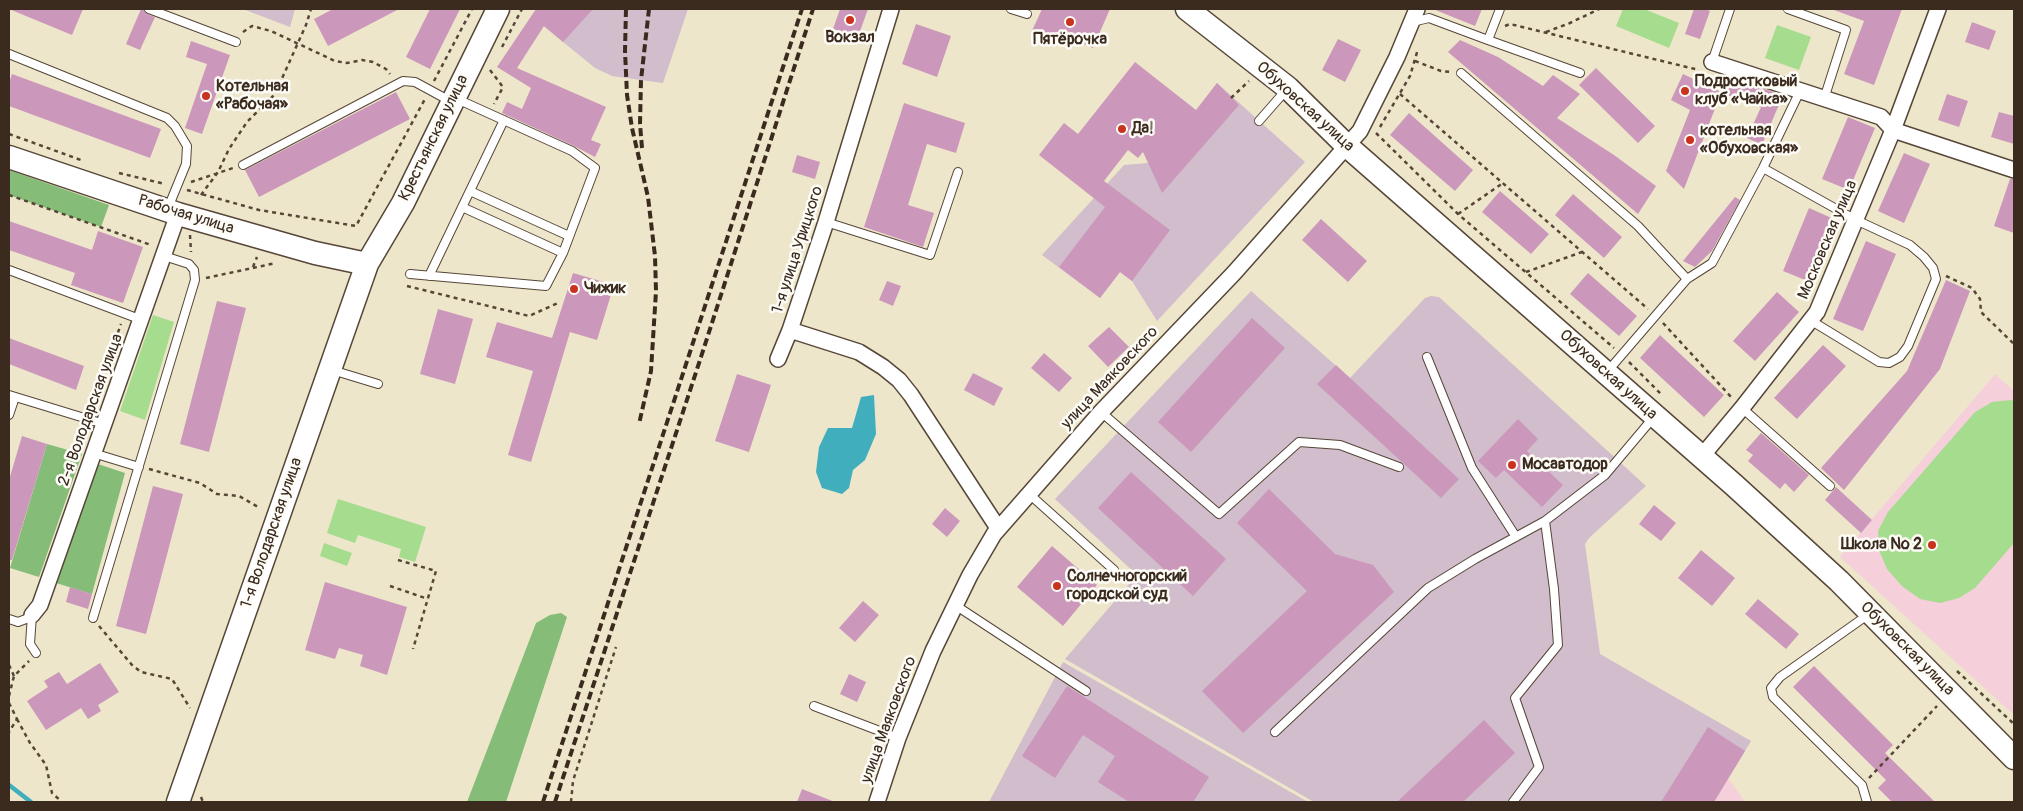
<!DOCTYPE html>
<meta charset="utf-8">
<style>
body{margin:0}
#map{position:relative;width:2023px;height:811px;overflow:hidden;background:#eee6ca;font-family:Pangolin,sans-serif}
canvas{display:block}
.frame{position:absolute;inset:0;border:10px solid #3b2a1e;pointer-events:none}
</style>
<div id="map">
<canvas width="2023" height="811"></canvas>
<div class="frame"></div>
</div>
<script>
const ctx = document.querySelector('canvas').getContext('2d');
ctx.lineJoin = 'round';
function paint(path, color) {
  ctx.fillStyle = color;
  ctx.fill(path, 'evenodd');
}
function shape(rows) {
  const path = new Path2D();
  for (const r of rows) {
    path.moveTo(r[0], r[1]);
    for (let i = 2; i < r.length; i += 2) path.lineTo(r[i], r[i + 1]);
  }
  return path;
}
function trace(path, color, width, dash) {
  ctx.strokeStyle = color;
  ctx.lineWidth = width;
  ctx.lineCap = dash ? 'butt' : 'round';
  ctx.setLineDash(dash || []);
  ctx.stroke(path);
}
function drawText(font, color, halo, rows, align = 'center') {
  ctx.font = font + ' Pangolin,sans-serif';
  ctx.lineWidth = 5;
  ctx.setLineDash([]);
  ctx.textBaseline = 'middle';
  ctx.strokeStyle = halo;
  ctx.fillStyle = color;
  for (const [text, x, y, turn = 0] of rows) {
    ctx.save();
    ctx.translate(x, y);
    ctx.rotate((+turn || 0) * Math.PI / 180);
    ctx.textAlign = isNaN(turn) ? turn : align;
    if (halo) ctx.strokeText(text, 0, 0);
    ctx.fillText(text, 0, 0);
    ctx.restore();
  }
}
paint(shape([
 [1995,374,2014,391,2014,715,1840,557],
 [1728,778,1745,802,1714,802]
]), '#f5cfda');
paint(shape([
 [243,9,295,9,290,27],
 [544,9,688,9,663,83,612,76,595,68,535,19],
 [1217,83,1305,162,1157,321,1132,281,1120,272,1100,298,1042,255,1124,165,1148,163,1197,110],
 [1251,291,1350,378,1425,298,1431,296,1439,297,1646,486,1589,538,1585,544,1600,654,1751,741,1714,802,1314,802,1065,659,1137,575,1055,499],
 [1063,662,1308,802,989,802]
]), '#d1bdcb');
paint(shape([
 [1623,9,1644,9,1679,23,1669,48,1616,26],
 [1777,25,1811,37,1799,70,1765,58],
 [153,315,174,322,145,420,120,411],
 [2011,400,2014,401,2014,543,1975,588,1959,598,1940,603,1920,599,1902,586,1887,569,1879,550,1878,531,1888,512,1975,412,1992,402],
 [338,499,426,527,415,562,399,557,401,549,358,535,355,543,327,533],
 [324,543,352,553,347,566,320,556]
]), '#a5dc8d');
paint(shape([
 [9,170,109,205,101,227,9,195],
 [47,444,82,454,39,577,10,568],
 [98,464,125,473,92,594,56,583],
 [561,613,567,617,506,802,467,802,536,623,550,615]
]), '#84bc78');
paint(shape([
 [874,395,876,434,865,460,853,470,849,488,842,494,822,488,816,472,819,447,828,428,852,428,861,397]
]), '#40aebd');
trace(shape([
 [9,785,31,802]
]), '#40aebd', 4.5);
paint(shape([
 [9,9,83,9,72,35],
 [141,9,144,9,147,14,155,17,140,50,126,44],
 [333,9,399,9,328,46,314,19],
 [430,9,460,9,430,69,406,57],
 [536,9,593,9,563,42,544,26,517,68,606,107,591,140,601,144,595,157,574,146,502,113,507,102,522,109,531,88,497,67],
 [840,9,868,9,858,37,833,29],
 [1042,9,1110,9,1093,48,1057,32,1052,43,1031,33],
 [1433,9,1482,9,1475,26],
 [1694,9,1704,9,1710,11,1700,39,1685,34],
 [1834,9,1902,9,1874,85,1844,74,1864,21,1834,10],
 [1972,22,1996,31,1989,50,1965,42],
 [916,24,951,36,937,77,902,64],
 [1338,39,1361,50,1345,82,1322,70],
 [1460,40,1498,57,1543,86,1553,75,1580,94,1557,118,1614,155,1656,186,1638,214,1448,52],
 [191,41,230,55,202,134,185,128,207,64,186,57],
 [1135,62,1196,110,1217,83,1239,105,1162,193,1143,152,1138,158,1128,150,1104,181,1170,230,1132,281,1120,272,1100,298,1059,267,1105,207,1039,155,1064,123,1078,134],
 [1596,68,1655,126,1638,143,1579,85],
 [12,74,161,129,150,158,9,106,9,83],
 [1683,74,1721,92,1727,77,1783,95,1762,145,1747,138,1761,107,1721,93,1684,189,1666,171,1690,110,1671,100],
 [396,92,410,119,259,197,245,170],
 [1947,94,1968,101,1959,127,1938,120],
 [904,103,965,123,956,153,927,144,908,205,934,213,923,247,864,227],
 [1999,112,2014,116,2014,144,1991,137],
 [1409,113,1473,170,1455,191,1390,135],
 [1848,117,1875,128,1849,190,1822,179],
 [1904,153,1930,164,1904,223,1878,211],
 [797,155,820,162,815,179,792,172],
 [2010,179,2014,179,2014,233,1994,226],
 [1500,191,1549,234,1531,254,1482,212],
 [1573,194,1622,237,1604,258,1555,215],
 [1735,197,1740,200,1712,251,1695,267,1683,261],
 [1809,208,1836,220,1810,282,1783,271],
 [1321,219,1367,261,1348,282,1302,240],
 [9,221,92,250,98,231,143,247,123,303,71,285,75,273,9,250],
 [1866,241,1896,254,1863,331,1833,319],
 [573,273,614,285,597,340,570,332,531,462,508,455,533,371,486,357,497,322,552,338],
 [1588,273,1637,316,1619,336,1570,294],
 [1946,280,1970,291,1940,369,1844,490,1821,468,1907,371],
 [887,281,901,286,893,306,879,300],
 [1777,292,1799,312,1755,361,1733,341],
 [217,301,246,308,209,452,180,444],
 [438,309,473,319,455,384,420,374],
 [1252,318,1285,348,1191,452,1158,422],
 [1109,327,1129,347,1108,367,1088,346],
 [1660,335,1724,395,1704,417,1640,358],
 [9,338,84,366,76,390,9,364],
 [1823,345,1846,366,1797,419,1774,398],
 [1044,353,1072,378,1059,392,1031,368],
 [1336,365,1459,479,1441,498,1317,384],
 [973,373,1003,388,994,406,964,390],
 [737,374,771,385,749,452,715,441],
 [1518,419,1538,439,1527,451,1563,485,1542,507,1504,470,1496,478,1478,461],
 [1761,433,1809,475,1794,492,1785,483,1780,489,1748,461,1753,455,1746,450],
 [22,436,47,444,12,560,9,560,9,480],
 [1131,472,1226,559,1193,596,1098,508],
 [153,486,183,494,146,634,116,626],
 [1836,487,1872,520,1861,533,1825,500],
 [1269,489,1335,554,1373,565,1394,592,1243,733,1202,691,1307,591,1237,523],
 [1654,505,1676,523,1661,541,1639,524],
 [945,508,960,521,947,537,932,524],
 [1052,546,1097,585,1063,626,1017,587],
 [1701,550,1735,578,1712,606,1678,578],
 [325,582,407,607,387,675,360,666,363,655,339,648,335,659,305,650],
 [70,587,92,594,88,609,66,602],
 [1758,599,1799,634,1786,649,1745,614],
 [863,601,879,615,855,642,839,628],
 [100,663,119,692,98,705,101,711,88,719,81,708,46,730,27,701,48,687,44,681,59,672,67,684],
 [1814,666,1893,745,1885,753,1935,802,1892,802,1878,788,1886,780,1793,687],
 [849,674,866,682,857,702,840,694],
 [1067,686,1209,777,1193,802,1129,802,1098,782,1115,756,1083,735,1055,778,1022,756],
 [1484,720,1515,753,1463,802,1397,802],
 [1708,727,1745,751,1714,802,1661,802],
 [802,789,835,802,797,802]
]), '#cb98bb');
const lane = shape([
 [149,9,236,42],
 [1011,9,1027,14],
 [1788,9,1846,30,1824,99],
 [1412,22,1429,18,1488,40,1500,9],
 [1488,40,1580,73],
 [9,54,167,118,175,126,187,146,186,164,168,208],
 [1712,62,1730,9],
 [1461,73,1638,226,1687,279],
 [1259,121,1287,89],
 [243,165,403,81,415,82,450,101],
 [1763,168,1856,220,1910,245,1924,257,1933,268,1936,279,1908,346,1900,357,1889,363,1879,362,1810,320],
 [470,191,569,236],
 [462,207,563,253],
 [826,222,930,255,958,172],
 [9,270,142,320],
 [410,274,546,286,563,253,595,168,572,151,457,99],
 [429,276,504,120],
 [1427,357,1472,468,1516,537],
 [332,370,378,384],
 [1607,372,1687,279,1712,263,1763,168,1800,91],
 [9,395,104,424],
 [1742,408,1830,486],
 [1101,412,1219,514,1299,442,1340,445,1399,467],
 [9,415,15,397],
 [93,453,139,467],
 [1028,493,1114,570],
 [955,605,1086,691],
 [32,615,30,644,36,653],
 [93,618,195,280,194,270,189,264,164,256],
 [9,619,18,622,26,619,32,615],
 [814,706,898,738],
 [1275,732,1428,588,1475,559,1545,521,1605,475,1653,418],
 [1513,802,1539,767,1515,698,1558,645,1554,589,1545,521],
 [1867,802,1862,785,1773,697,1771,688,1780,677,1869,614]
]);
const street = shape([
 [891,9,826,222,790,330,859,352,883,367,899,380,911,395,998,528],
 [1712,62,1881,117,1893,130,2014,170],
 [778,359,790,330],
 [1702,456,1742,408,1817,312,1893,130,1938,9],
 [32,615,40,605,178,214],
 [877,802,898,738,933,651,970,575,994,534,1101,412,1234,273,1360,131,1397,57,1417,9]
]);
const secondary = shape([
 [1187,9,1288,88,1347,146,1734,485,1839,581,2014,758],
 [9,157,178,214,315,253,367,264],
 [178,802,367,264,403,203,498,9]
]);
trace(lane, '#564638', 10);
trace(street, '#564638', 18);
trace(secondary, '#564638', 25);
trace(shape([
 [1505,26,1510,24,1699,70],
 [243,32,252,26,271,31,335,61,347,63,362,60,373,62,386,69,390,74],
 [1546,32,1570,23,1599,9],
 [502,47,522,9],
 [1415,61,1441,71,1451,72],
 [490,70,503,87,494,104],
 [434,81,472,9],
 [1400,94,1648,309],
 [1231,98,1249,81],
 [1380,127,1410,76,1418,49],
 [1376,133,1458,214,1614,348],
 [9,134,81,160],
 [119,173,165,184],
 [191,182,233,168],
 [187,190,259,210,356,226,425,99],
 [9,195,151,245],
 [201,195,218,172,229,149,247,122,275,94,306,25,311,9],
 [1458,214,1503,183],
 [190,235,191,252],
 [253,267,257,257],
 [1526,272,1582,252],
 [1946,276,1972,288,1980,299,1981,312,2014,344],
 [206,278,276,263],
 [407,286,529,316,558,303],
 [1663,323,1732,398],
 [1629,362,1661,394],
 [91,408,121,324],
 [149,469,200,483,217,494,239,496,260,508],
 [398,560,436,571,413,649],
 [390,586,428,599],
 [99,626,132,665,141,672,172,679,190,708],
 [9,665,14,676],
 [1957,671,2014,724],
 [9,696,14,676,29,661],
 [9,703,17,719,9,732],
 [17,719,30,743,46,765,52,793,62,802],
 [1869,778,1937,706],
 [201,797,203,802],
 [571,802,573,781,616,647]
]), '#564638', 2.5, [4, 4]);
trace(lane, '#fff', 8);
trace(street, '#fff', 15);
trace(secondary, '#fff', 22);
trace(shape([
 [626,9,625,51,627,95,632,128,648,197,655,256,656,291,651,371,639,424],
 [642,148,640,124,641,80,649,9],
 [543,802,802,9],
 [555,802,701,357,813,9]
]), '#3b2a1e', 4, [8, 4]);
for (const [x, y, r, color] of [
 [850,20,5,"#c8321e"],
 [1070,22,5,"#c8321e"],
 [1685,91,5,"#c8321e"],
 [206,96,5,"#c8321e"],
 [1122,129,5,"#c8321e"],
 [1690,140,5,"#c8321e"],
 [574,289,5,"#c8321e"],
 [1512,465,5,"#c8321e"],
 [1932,545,5,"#c8321e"],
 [1057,586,5,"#c8321e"]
]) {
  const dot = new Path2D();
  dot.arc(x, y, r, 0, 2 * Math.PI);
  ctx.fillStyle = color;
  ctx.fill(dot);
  trace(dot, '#fdfcf7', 2);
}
drawText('bold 16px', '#3b2a1e', '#fdfcf7', [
 ["Вокзал",850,38,"center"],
 ["Пятёрочка",1070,40,"center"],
 ["Подростковый",1695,82],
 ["клуб «Чайка»",1695,100],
 ["Котельная",216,87],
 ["«Рабочая»",216,105],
 ["Да!",1132,129],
 ["котельная",1700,131],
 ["«Обуховская»",1700,149],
 ["Чижик",584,289],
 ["Мосавтодор",1522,465],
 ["Школа № 2",1922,545,"right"],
 ["Солнечногорский",1067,577],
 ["городской суд",1067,595]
], 'left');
drawText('16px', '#3b2a1e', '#fdfcf7', [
 ["Обуховская улица",1305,107,42],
 ["Крестьянская улица",434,138,-64],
 ["Рабочая улица",186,215,17],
 ["Московская улица",1828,240,-67],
 ["1-я улица Урицкого",798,250,-72],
 ["Обуховская улица",1608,375,42],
 ["улица Маяковского",1110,378,-47],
 ["2-я Володарская улица",91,410,-70],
 ["1-я Володарская улица",272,533,-71],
 ["Обуховская улица",1907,649,45],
 ["улица Маяковского",889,720,-70]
]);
</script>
